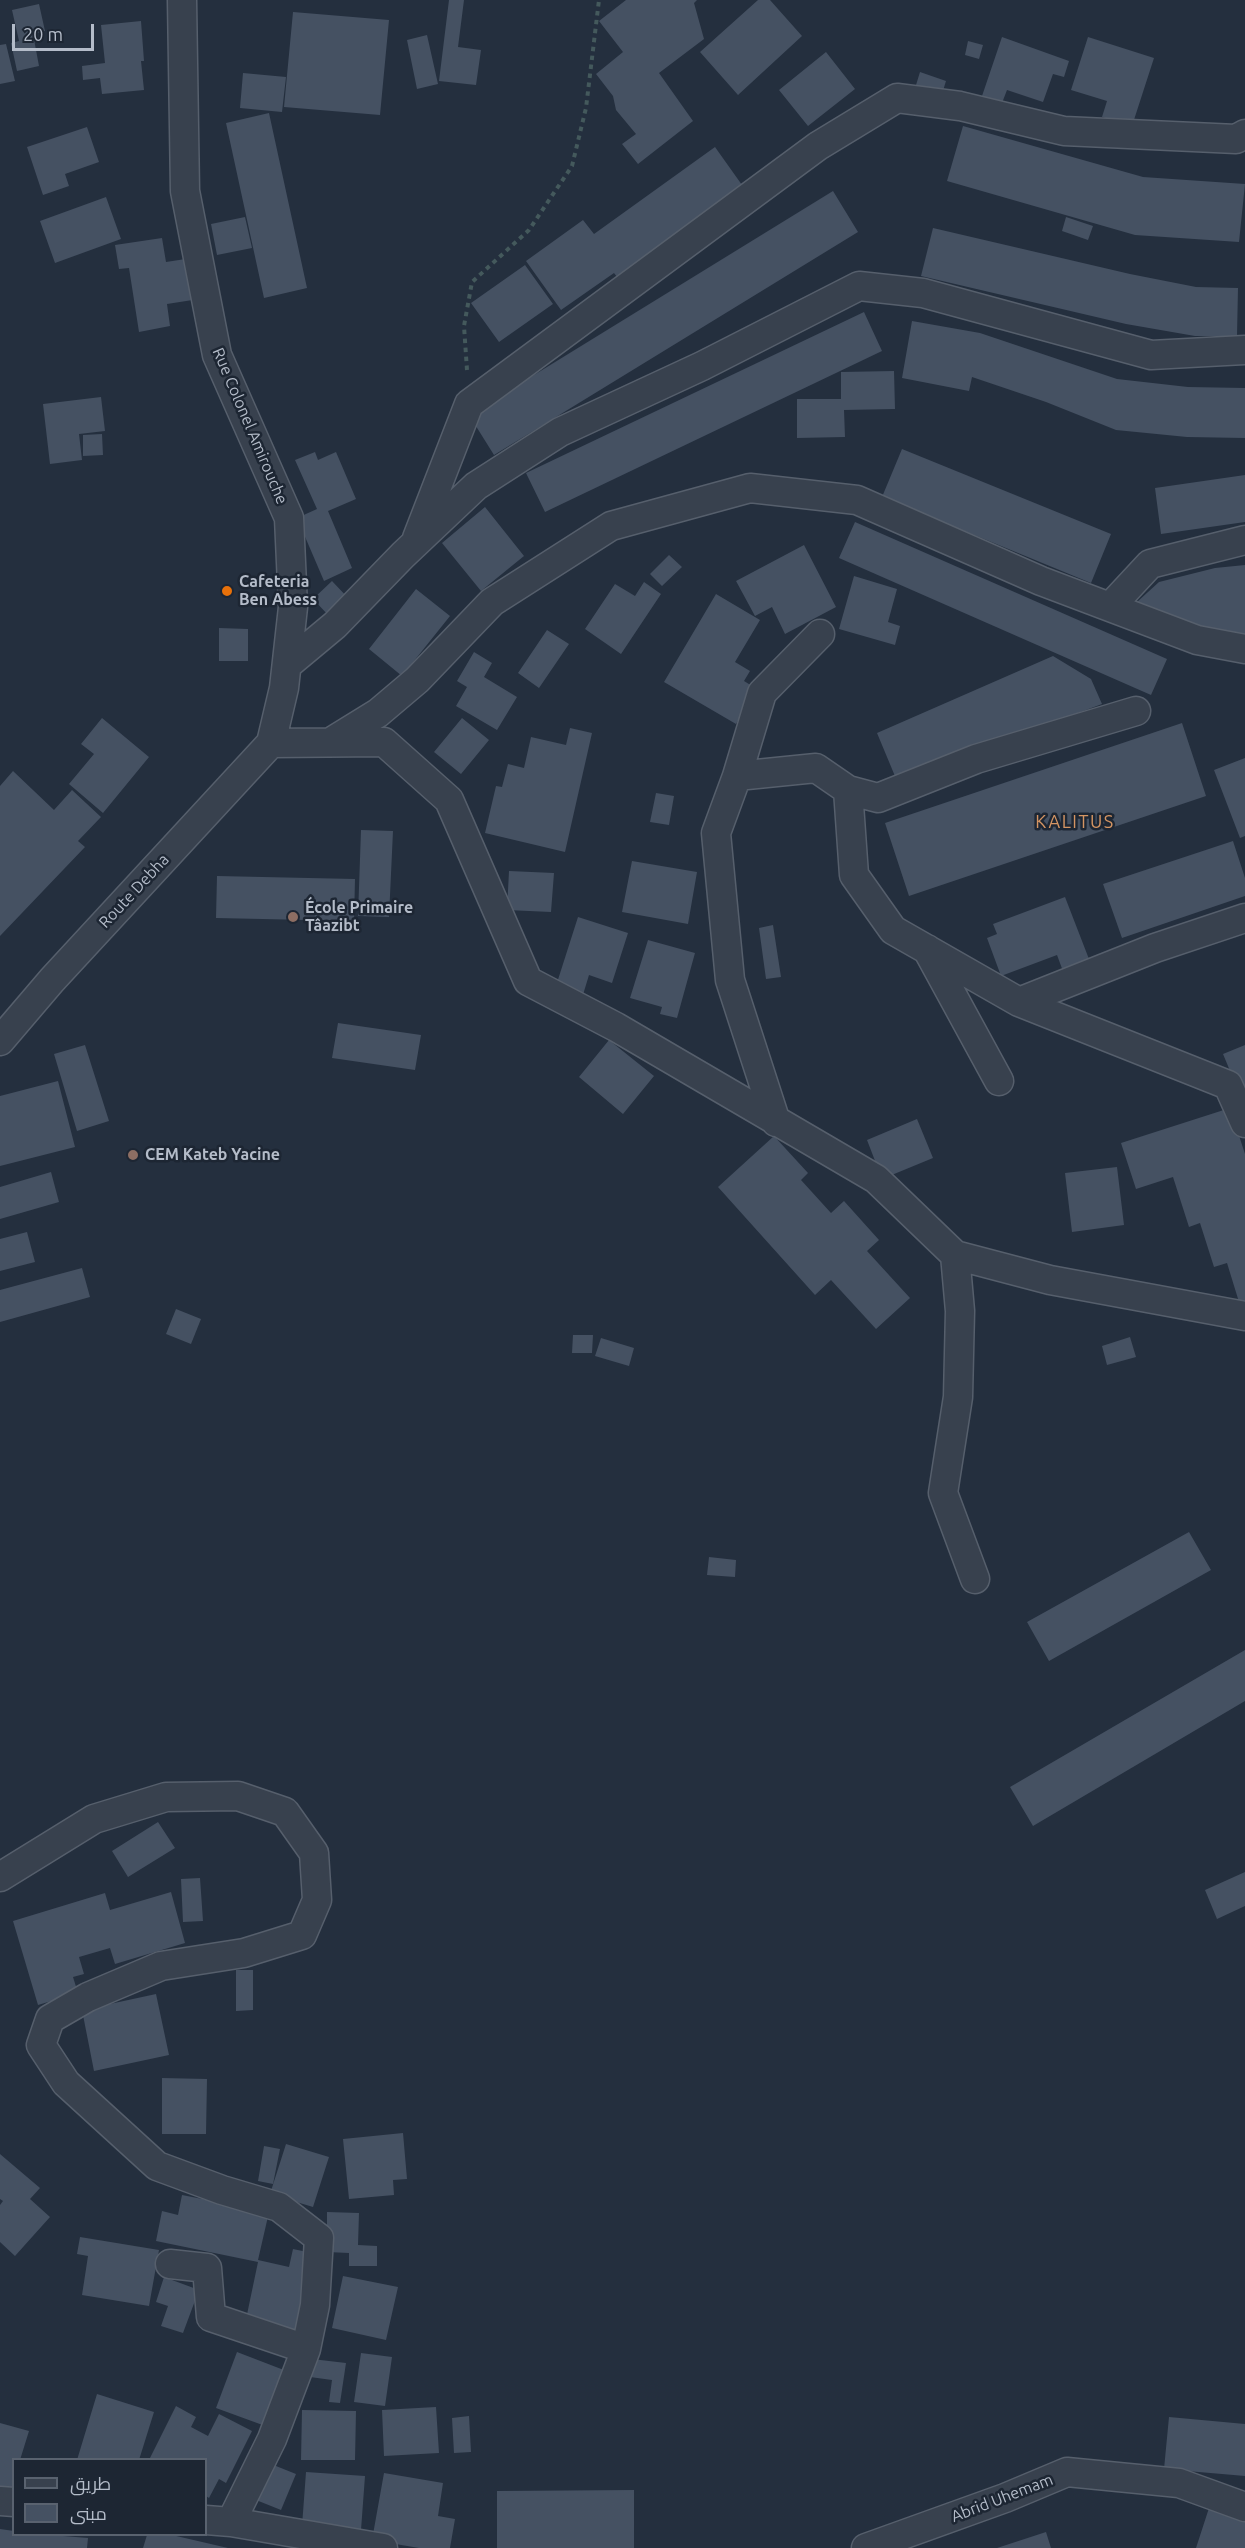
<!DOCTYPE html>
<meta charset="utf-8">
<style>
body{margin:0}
#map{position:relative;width:1245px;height:2548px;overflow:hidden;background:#242f3e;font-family:Ubuntu,Cairo,sans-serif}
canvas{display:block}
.legend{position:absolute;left:12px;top:2458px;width:195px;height:78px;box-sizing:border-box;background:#1d2633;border:2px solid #59626f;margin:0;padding:8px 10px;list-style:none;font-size:18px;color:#b4bcc9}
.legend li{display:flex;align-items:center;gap:12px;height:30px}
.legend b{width:30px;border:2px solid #59626f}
.scale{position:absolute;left:12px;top:24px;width:82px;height:27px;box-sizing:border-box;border:3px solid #b4bcc9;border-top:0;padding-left:8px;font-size:18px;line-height:21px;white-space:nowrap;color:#b4bcc9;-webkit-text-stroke:4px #1d2633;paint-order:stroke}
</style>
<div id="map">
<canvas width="1245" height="2548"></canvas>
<ul class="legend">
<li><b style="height:8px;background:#38414e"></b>طريق</li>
<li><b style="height:16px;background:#455162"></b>مبنى</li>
</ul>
<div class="scale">20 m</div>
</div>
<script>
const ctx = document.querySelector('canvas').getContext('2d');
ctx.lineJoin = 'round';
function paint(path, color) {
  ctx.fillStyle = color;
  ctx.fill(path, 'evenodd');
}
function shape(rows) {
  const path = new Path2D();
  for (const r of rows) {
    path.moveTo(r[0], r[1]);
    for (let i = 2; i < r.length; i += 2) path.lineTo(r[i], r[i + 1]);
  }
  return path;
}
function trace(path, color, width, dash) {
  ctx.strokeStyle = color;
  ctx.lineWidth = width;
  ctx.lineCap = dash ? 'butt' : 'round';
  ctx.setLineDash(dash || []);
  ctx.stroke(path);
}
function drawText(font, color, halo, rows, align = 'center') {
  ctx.font = font + ' Ubuntu,sans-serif';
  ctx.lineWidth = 5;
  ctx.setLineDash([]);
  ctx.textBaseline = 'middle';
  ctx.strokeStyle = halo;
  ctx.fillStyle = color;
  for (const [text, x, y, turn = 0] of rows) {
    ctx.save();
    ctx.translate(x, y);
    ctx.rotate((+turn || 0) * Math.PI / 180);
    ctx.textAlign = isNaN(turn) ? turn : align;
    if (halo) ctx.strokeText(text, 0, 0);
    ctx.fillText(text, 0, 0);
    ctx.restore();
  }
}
paint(shape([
 [449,0,464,0,458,47,481,50,476,85,439,81],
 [626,0,697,0,694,3,704,39,659,73,693,121,638,164,622,144,636,134,616,110,613,96,596,74,623,52,599,21],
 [758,0,770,0,802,36,738,95,700,52],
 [39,4,45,31,33,34,39,66,17,71,11,43,19,41,12,10],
 [293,12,389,20,380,115,284,107],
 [141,21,144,61,141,61,144,90,102,94,100,78,83,80,82,66,105,63,101,25],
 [427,35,438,84,417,89,407,40],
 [1002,37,1069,61,1064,77,1053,74,1043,102,1007,90,1002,103,982,96],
 [1088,37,1154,58,1132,126,1102,117,1107,101,1071,90],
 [968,41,983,45,979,59,965,55],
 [6,44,15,81,0,84,0,45],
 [826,52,855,89,808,126,779,90],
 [920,72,946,81,942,94,916,85],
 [243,73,286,77,282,112,240,108],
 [269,113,307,288,264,298,226,123],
 [963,126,1143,177,1245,184,1239,242,1135,235,947,181],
 [87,127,99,162,65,174,69,186,43,195,27,147],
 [715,147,747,192,621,282,614,273,561,310,526,261,583,220,594,234],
 [833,191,858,232,494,455,469,415],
 [106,197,121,239,55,263,40,221],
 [245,217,252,248,217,255,211,224],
 [1066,217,1093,226,1088,240,1062,231],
 [933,228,1130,274,1196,287,1238,288,1237,336,1195,336,1126,324,921,276],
 [162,238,166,262,192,258,199,299,167,304,170,326,139,332,129,268,119,269,115,245],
 [525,265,553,304,499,342,471,303],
 [864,312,882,351,545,512,526,473],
 [912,321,980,333,1117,379,1188,387,1245,388,1245,438,1187,437,1116,430,1046,402,972,377,969,391,902,378],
 [894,371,895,409,844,410,845,437,797,438,797,399,841,399,841,372],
 [101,397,105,431,79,434,82,460,50,464,43,404],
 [102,434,103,455,83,456,83,435],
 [902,449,1111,534,1091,583,882,497],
 [315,452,318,460,336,452,356,499,328,511,352,568,324,581,297,518,317,509,295,460],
 [1245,475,1245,522,1161,534,1155,488],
 [485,507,524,556,481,591,442,543],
 [855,522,1167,659,1151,695,839,558],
 [804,545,836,607,785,634,772,607,755,616,736,581],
 [669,555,682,567,662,586,650,574],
 [1245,565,1245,635,1220,637,1137,602,1159,582,1215,568],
 [854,576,897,589,888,622,900,626,895,645,839,629],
 [332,581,349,599,330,617,313,599],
 [644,582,661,594,621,654,585,629,615,584,635,596],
 [416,589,450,616,402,676,369,649],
 [716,594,760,620,735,662,750,671,744,681,757,689,736,724,664,682],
 [219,628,248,629,248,661,219,661],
 [547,630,569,644,539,688,518,673],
 [474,652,492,663,484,677,517,697,497,730,456,706,467,687,457,681],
 [1053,656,1091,679,1102,704,897,781,877,733],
 [102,718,149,757,103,813,69,784,94,754,81,744],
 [462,718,489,740,461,774,434,752],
 [1182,723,1206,796,909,896,885,823],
 [570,728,592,733,565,852,485,833,496,786,502,787,508,764,524,768,531,737,566,745],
 [1245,758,1245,836,1240,838,1214,770],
 [13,771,54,810,72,790,101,817,78,841,85,847,0,936,0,786],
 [656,793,674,796,669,825,650,822],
 [361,830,393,831,389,917,358,916],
 [1233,841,1245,878,1245,896,1122,938,1103,884],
 [632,861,697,872,688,924,622,912],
 [509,871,554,873,551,912,507,910],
 [217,876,355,879,354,921,216,918],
 [1065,897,1094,972,1067,982,1057,955,1001,976,987,938,997,934,993,924],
 [578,917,628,933,612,983,589,975,582,998,555,989],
 [773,925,781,977,766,979,759,928],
 [648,940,695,953,677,1018,660,1014,662,1007,630,998],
 [338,1023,421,1035,415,1070,332,1058],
 [609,1040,654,1076,623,1114,579,1077],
 [85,1045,109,1121,77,1131,54,1054],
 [1245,1045,1245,1107,1223,1054],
 [58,1081,75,1147,0,1166,0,1096],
 [1230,1108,1245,1154,1245,1314,1243,1315,1227,1263,1214,1267,1200,1223,1189,1227,1173,1177,1136,1189,1121,1143],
 [917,1119,933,1158,882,1179,867,1140],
 [774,1136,808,1173,801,1180,831,1213,844,1201,879,1240,867,1251,910,1298,876,1329,831,1280,815,1295,718,1187],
 [1117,1167,1124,1225,1072,1232,1065,1173],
 [51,1172,59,1202,0,1219,0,1187],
 [27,1232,35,1262,0,1271,0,1239],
 [82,1268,90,1297,0,1322,0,1290],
 [176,1309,201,1319,191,1344,166,1334],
 [573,1335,593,1335,592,1353,572,1353],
 [1130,1337,1136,1357,1107,1365,1102,1346],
 [601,1338,634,1348,629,1366,595,1356],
 [1189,1532,1211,1570,1049,1661,1027,1622],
 [709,1557,736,1560,735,1577,707,1575],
 [1245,1650,1245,1701,1033,1826,1010,1787],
 [158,1822,175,1848,128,1877,112,1851],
 [1245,1872,1245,1906,1217,1919,1205,1890],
 [200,1878,203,1921,183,1922,181,1879],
 [171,1892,185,1943,115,1964,110,1948,79,1957,84,1974,73,1977,78,1993,38,2005,13,1921,105,1893,110,1910],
 [236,1970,253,1970,253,2010,236,2011],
 [156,1994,169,2055,94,2071,82,2010],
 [162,2078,207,2079,206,2134,162,2134],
 [403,2133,407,2179,393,2180,394,2195,349,2199,343,2139],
 [286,2144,329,2157,313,2207,270,2194],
 [264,2146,280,2149,273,2184,258,2181],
 [0,2154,40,2188,30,2199,50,2217,15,2256,0,2242,0,2205,3,2201,0,2199],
 [182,2195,269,2212,258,2260,289,2267,293,2249,312,2253,295,2335,245,2324,258,2262,156,2241,162,2211,178,2215],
 [327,2212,359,2213,358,2245,377,2246,377,2266,349,2266,349,2253,327,2252],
 [80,2237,159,2250,149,2306,82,2295,88,2256,77,2254],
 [343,2276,398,2287,386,2340,332,2328],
 [164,2277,199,2290,183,2333,161,2326,168,2306,156,2302],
 [237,2352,289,2372,268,2427,216,2408],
 [361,2353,392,2357,385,2406,354,2402],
 [312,2359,346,2363,340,2403,329,2402,332,2380,310,2377],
 [97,2394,154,2412,139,2460,77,2460],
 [176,2406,196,2417,191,2427,208,2436,219,2414,252,2431,226,2483,219,2479,209,2498,206,2496,206,2460,149,2460],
 [436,2407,439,2453,384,2456,382,2410],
 [302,2410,356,2411,355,2460,301,2460],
 [469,2416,471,2452,454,2453,452,2418],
 [1169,2417,1245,2424,1245,2476,1164,2469],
 [0,2423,29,2431,20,2460,14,2460,14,2482,10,2494,0,2491],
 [266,2462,296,2474,281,2510,251,2498],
 [306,2472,365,2476,361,2530,302,2526],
 [384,2473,443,2483,438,2516,455,2519,450,2548,419,2548,372,2540],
 [634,2490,634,2548,497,2548,497,2491],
 [1209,2508,1245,2520,1245,2548,1196,2548],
 [0,2529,14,2531,14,2535,51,2535,88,2538,87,2548,0,2548],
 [1046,2532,1051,2548,997,2548],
 [147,2535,172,2535,228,2548,143,2548]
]), '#455162');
const minor = shape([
 [417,538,469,404,818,146,897,98,960,106,1064,131,1236,139,1245,134],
 [1110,607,1150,564,1245,540],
 [287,665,335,625,403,555,476,486,560,432,702,366,859,286,923,293,1151,355,1245,350],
 [331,742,378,713,417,680,492,602,611,526,750,488,857,500,1041,581,1197,640,1245,649],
 [271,743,384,742,449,800,528,981,616,1027,876,1179,955,1255,1050,1280,1245,1316],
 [737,776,816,768,848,790,854,875,893,930,1019,1002,1228,1085,1245,1123],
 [848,790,878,798,976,759,1136,711],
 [927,949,999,1081],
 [1019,1002,1155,948,1245,918],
 [0,1041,52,980,271,743,284,688,293,607,289,518,217,355,185,191,182,0],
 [776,1122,730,980,716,833,737,776,762,693,820,634],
 [955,1255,960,1311,958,1397,943,1493,975,1579],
 [0,1877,94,1819,166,1797,238,1796,285,1812,314,1853,317,1900,302,1935,244,1953,161,1966,88,1997,50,2019,41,2045,66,2083,157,2166,222,2190,279,2207,319,2238,315,2305,306,2349,272,2439,231,2522],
 [170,2264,207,2268,211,2317,306,2349],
 [0,2501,14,2502],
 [206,2520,231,2522,383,2548],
 [866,2548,1005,2498,1067,2472,1179,2483,1245,2507]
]);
trace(minor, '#565f6c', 31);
trace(shape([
 [467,370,464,326,472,282,529,230,572,166,586,108,599,0]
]), '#44595c', 4, [4.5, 4.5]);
trace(minor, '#38414e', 28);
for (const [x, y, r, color] of [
 [227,591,6,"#e8710a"],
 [293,917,6,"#8d6e63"],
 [133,1155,6,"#8d6e63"]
]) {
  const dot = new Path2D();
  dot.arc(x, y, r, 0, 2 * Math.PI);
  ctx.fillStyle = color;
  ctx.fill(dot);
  trace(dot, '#1d2633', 2);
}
drawText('16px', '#b4bcc9', '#1d2633', [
 ["Rue Colonel Amirouche",250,426,67],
 ["Route Debha",134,891,-47],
 ["Abrid Uhemam",1002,2498,-21]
]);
drawText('bold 16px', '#b4bcc9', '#1d2633', [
 ["Cafeteria",239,582],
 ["Ben Abess",239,600],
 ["École Primaire",305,908],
 ["Tâazibt",305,926],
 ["CEM Kateb Yacine",145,1155]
], 'left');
ctx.letterSpacing = '1.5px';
drawText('18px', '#d59563', '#1d2633', [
 ["KALITUS",1075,822]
]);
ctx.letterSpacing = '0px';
</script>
